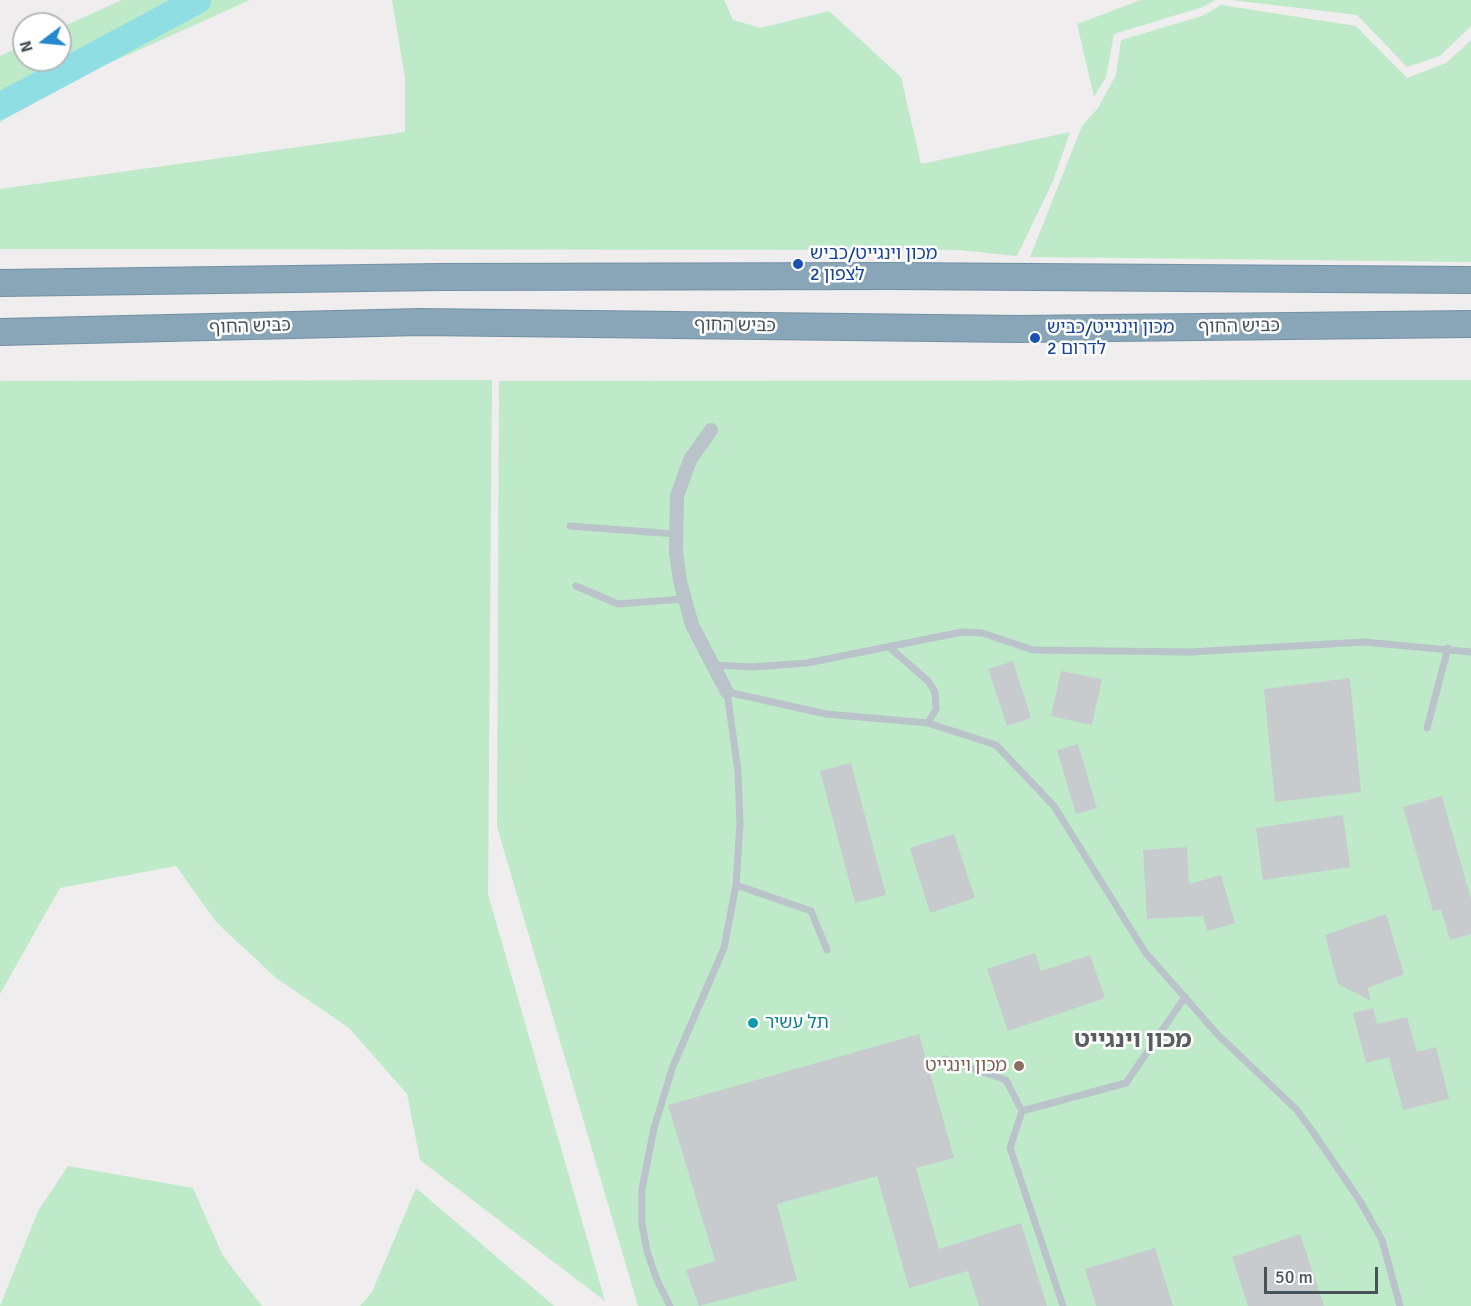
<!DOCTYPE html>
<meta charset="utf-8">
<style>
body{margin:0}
#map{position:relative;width:1471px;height:1306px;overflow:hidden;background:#efeded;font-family:Signika,sans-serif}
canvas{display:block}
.north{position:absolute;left:12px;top:12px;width:60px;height:60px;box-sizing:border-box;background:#fff;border:2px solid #b5babd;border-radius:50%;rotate:254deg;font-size:16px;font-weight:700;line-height:24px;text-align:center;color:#475359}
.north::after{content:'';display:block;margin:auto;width:21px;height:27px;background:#2788d0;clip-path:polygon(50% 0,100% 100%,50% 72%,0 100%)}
.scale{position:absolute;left:1264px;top:1267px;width:114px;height:27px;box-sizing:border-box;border:3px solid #475359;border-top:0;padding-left:8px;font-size:18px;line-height:21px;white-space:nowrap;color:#475359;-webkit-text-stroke:4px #fff;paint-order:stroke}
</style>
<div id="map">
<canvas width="1471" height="1306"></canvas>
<div class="north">N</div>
<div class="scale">50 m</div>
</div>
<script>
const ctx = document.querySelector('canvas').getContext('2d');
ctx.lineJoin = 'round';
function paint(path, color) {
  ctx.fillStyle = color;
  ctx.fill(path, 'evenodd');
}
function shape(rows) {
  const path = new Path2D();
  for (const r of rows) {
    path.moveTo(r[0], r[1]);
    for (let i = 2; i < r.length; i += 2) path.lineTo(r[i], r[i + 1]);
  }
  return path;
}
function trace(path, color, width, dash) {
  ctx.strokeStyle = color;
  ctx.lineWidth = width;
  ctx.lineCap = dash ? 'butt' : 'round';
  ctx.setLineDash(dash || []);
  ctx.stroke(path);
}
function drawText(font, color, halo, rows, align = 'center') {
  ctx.font = font + ' Signika,"Noto Sans Hebrew",sans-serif';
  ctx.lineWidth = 5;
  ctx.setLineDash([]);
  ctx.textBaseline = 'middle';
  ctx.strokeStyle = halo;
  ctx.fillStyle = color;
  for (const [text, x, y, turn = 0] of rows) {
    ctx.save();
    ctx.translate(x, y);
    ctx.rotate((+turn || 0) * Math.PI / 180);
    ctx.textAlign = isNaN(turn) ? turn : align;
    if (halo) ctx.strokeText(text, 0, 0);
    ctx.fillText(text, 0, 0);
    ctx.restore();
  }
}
paint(shape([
 [122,0,250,0,23,102,0,123,0,56,24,45,24,60,60,60,60,28],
 [392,0,724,0,733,20,760,28,829,11,901,77,921,164,1070,132,1053,181,1017,256,958,250,0,249,0,189,405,132,405,79],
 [1141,0,1215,0,1203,7,1114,34,1106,77,1094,97,1077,24],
 [1231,0,1471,0,1471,26,1440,56,1407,67,1357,15],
 [1221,5,1356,26,1407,78,1446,63,1471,40,1471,262,1030,257,1082,126,1098,108,1116,75,1121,40,1202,16],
 [492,380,488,894,605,1301,420,1160,407,1094,349,1028,275,977,217,923,176,866,60,888,0,994,0,381],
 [1471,380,1471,1306,638,1306,497,827,499,381],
 [68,1166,193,1188,223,1256,262,1306,0,1306,38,1211],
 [416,1188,554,1306,360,1306,372,1292]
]), '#beeac9');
trace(shape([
 [0,106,198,0]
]), '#8edee4', 27);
paint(shape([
 [1013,661,1031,718,1007,726,988,669],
 [1061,671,1102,679,1092,725,1051,716],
 [1350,678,1361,792,1275,802,1264,689],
 [1078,744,1097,808,1076,814,1057,750],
 [851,763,886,895,855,903,820,771],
 [1442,796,1471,899,1471,934,1450,940,1441,909,1433,911,1403,807],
 [1343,815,1350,867,1263,880,1256,828],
 [954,834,975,898,930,913,910,848],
 [1187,847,1189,884,1221,875,1235,923,1207,931,1203,916,1147,919,1143,850],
 [1386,914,1404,974,1368,988,1371,1001,1338,984,1325,935],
 [1035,953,1041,971,1090,955,1105,998,1008,1031,987,969],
 [1373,1008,1377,1024,1407,1017,1417,1052,1436,1047,1449,1099,1403,1110,1389,1057,1366,1063,1353,1013],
 [919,1034,954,1158,916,1168,939,1249,1021,1223,1047,1306,979,1306,968,1271,909,1288,877,1176,777,1204,797,1280,699,1306,686,1270,715,1261,668,1105],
 [1300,1234,1324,1306,1248,1306,1232,1257],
 [1155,1248,1173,1306,1096,1306,1085,1269]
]), '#c7cbce');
const motorway = shape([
 [0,283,440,277,890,276,1471,280],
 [0,332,420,322,1019,329,1471,324]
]);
trace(motorway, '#7391a4', 28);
trace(shape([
 [570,526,675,534],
 [576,586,618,604,684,599],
 [889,647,928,681,935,692,936,709,928,723],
 [712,665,753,667,807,663,962,632,982,633,1033,650,1190,652,1364,642,1471,652],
 [1427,728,1448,648],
 [736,885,811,911,827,950],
 [945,1059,1006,1080,1022,1111],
 [670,1306,656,1278,647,1251,642,1224,642,1189,654,1128,673,1066,724,948,736,885,740,824,738,771,727,692,826,714,928,723,996,745,1054,806,1145,952,1218,1035,1297,1110,1313,1132,1360,1201,1382,1240,1400,1306],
 [1063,1306,1010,1148,1022,1111,1126,1083,1185,997]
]), '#b9c3c9', 7);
trace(shape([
 [711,430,690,460,677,496,676,552,680,581,692,625,727,692]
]), '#b9c3c9', 14);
trace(motorway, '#88a6b8', 26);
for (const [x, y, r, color] of [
 [798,264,6,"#1a4fb4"],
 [1035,338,6,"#1a4fb4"],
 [753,1023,6,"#0f9aa8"],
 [1019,1066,6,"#8d6e63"]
]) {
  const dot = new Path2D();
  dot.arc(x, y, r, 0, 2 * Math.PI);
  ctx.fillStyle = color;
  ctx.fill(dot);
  trace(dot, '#fff', 2);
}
drawText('18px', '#164399', '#fff', [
 ["מכון וינגייט/כביש",810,254],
 ["2 לצפון",810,275],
 ["מכון וינגייט/כביש",1047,328],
 ["2 לדרום",1047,349]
], 'left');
drawText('18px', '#475359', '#fff', [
 ["כביש החוף",735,326,1],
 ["כביש החוף",250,327,-2],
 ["כביש החוף",1239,327,-1]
]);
drawText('18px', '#0d838f', '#fff', [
 ["תל עשיר",765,1023]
], 'left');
drawText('18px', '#785e54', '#fff', [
 ["מכון וינגייט",1007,1066]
], 'right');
drawText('bold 24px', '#5a5e61', '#fff', [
 ["מכון וינגייט",1133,1041]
]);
</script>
